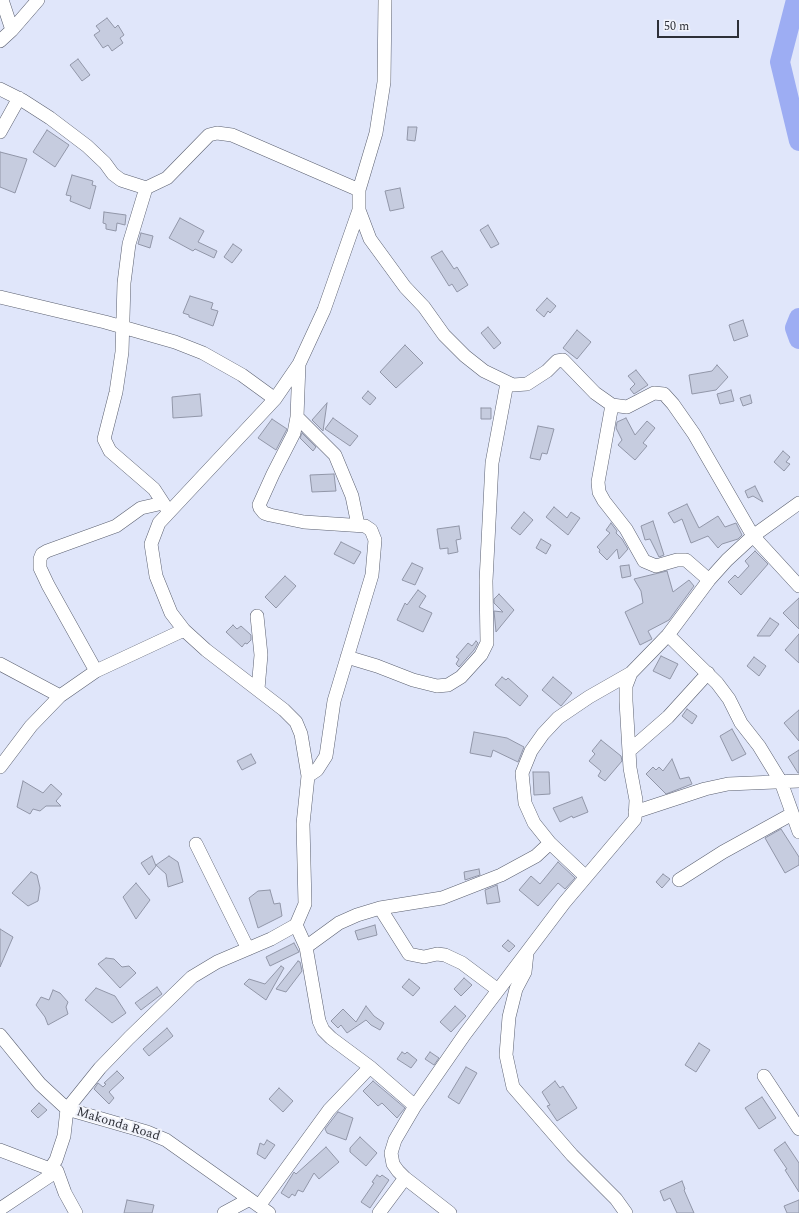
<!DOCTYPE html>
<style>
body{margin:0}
#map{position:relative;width:799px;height:1213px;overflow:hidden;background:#e0e6fa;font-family:Spectral,serif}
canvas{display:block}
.scale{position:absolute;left:657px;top:20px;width:82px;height:18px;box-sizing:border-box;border:2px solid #2e3038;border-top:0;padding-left:5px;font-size:12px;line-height:14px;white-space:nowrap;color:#2e3038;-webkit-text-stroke:3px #f1f3fb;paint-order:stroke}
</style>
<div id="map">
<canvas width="799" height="1213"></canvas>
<div class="scale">50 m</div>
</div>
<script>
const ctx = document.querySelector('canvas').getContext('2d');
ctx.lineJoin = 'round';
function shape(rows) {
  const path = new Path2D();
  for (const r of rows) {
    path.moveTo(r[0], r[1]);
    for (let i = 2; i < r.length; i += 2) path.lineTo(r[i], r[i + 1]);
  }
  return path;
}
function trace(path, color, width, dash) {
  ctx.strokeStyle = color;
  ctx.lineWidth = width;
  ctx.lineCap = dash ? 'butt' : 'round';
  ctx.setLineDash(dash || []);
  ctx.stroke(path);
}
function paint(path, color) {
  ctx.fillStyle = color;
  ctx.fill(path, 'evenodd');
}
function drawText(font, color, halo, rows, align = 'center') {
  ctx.font = font + ' Spectral,serif';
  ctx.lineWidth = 4;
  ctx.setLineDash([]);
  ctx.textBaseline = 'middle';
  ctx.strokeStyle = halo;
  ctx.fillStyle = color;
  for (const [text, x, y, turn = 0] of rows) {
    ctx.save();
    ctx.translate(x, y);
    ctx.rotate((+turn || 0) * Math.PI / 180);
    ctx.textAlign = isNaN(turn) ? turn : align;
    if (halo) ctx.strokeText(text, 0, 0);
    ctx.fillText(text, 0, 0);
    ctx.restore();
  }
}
trace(shape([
 [796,0,780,62,799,141],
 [799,318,795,328,799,339]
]), '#9dadf3', 20);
const building = shape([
 [107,18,115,28,118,25,124,35,120,38,123,43,112,51,108,45,103,48,94,35,100,31,96,26,107,18],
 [78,59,90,75,82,81,70,65,78,59],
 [408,127,417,127,415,141,407,140,408,127],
 [47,130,69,145,55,167,33,152,47,130],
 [0,152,27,159,15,193,0,187,0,152],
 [72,175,93,181,92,185,96,186,90,209,70,201,71,196,66,195,72,175],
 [400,188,404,208,390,211,385,191,400,188],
 [104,212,126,215,125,225,117,223,116,231,106,229,106,224,103,223,104,212],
 [180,218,204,231,198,242,217,251,214,258,195,249,193,251,169,238,180,218],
 [488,225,499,244,491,248,480,230,488,225],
 [141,233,153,236,150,248,138,244,141,233],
 [233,244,242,250,232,263,224,257,233,244],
 [442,251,454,269,457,267,468,285,457,292,452,284,449,286,431,257,442,251],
 [190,296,213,303,211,309,218,311,213,326,189,317,189,315,183,313,190,296],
 [547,298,556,306,550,313,548,311,544,317,536,310,547,298],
 [743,320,748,336,734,341,729,325,743,320],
 [488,327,501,343,494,349,481,333,488,327],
 [577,330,591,342,577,359,563,348,577,330],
 [405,345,423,363,396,388,380,372,405,345],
 [717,365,728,377,716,390,692,394,689,375,712,371,717,365],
 [636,370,648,385,634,394,630,389,635,384,628,376,636,370],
 [731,390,734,401,720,404,717,394,731,390],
 [368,391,376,398,370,405,362,398,368,391],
 [200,394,202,416,173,418,172,397,200,394],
 [750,395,752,403,743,406,740,398,750,395],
 [327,403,323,431,312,420,327,403],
 [481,408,491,408,491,419,481,419,481,408],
 [333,418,358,436,350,446,325,429,333,418],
 [626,418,635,435,647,421,655,428,643,443,647,446,635,460,618,445,622,440,616,428,617,422,626,418],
 [272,419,287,429,276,450,258,438,272,419],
 [538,426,554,429,547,454,542,453,540,460,530,458,538,426],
 [302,433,316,447,313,451,300,438,302,433],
 [783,451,790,457,786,462,790,464,784,471,774,462,783,451],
 [334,474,336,491,312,492,310,475,334,474],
 [755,486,763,502,753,496,748,498,745,491,755,486],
 [687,504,699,528,718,516,725,527,736,523,742,535,738,539,722,544,718,548,708,536,691,543,682,519,674,523,668,513,687,504],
 [554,507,567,518,571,512,580,518,568,535,546,517,554,507],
 [524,512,533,520,520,535,511,528,524,512],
 [653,521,664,555,659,557,650,539,645,540,641,526,653,521],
 [611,523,617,531,616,533,622,539,628,549,619,559,617,549,607,560,599,552,600,550,597,547,610,533,606,530,611,523],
 [459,526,461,539,456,540,458,552,448,554,448,548,440,549,437,529,459,526],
 [541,539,551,545,546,554,536,548,541,539],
 [341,542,361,552,354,564,334,554,341,542],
 [755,551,768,564,741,595,728,582,735,575,738,578,749,566,745,561,755,551],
 [412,563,423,568,415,585,402,580,412,563],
 [629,565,631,576,622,578,620,566,629,565],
 [667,571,673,592,689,580,694,586,669,620,648,631,652,639,640,645,625,612,643,603,641,591,634,579,667,571],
 [285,576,296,586,276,608,265,597,285,576],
 [418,590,426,596,419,607,432,613,423,632,397,620,405,603,407,605,418,590],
 [499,594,514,610,496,632,494,611,503,612,494,603,494,599,499,594],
 [799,598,799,629,783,613,799,598],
 [770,618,779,624,770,636,757,636,770,618],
 [233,625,237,629,241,626,251,635,251,640,247,644,245,643,242,647,226,632,233,625],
 [799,634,799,663,785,650,799,634],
 [476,641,478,643,474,650,459,667,456,664,459,659,456,657,468,643,472,646,476,641],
 [661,656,678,664,670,679,653,671,661,656],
 [754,657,766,666,759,676,747,666,754,657],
 [502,677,506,680,508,678,528,696,520,706,495,685,502,677],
 [553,677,572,693,561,706,542,690,553,677],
 [687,709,697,716,692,724,682,716,687,709],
 [799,710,799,741,784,723,799,710],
 [732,729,746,754,732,761,720,736,732,729],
 [474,732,507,738,524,747,518,762,493,750,491,757,470,753,474,732],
 [601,740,621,756,622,761,605,781,598,776,601,771,589,761,595,754,592,751,601,740],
 [799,750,799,773,798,773,788,757,799,750],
 [251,754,256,763,242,770,237,761,251,754],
 [672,759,680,779,689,777,692,784,666,794,646,774,653,767,656,770,659,767,663,771,672,759],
 [533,772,549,772,550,794,534,795,533,772],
 [23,781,43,793,51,784,62,794,56,801,61,806,46,806,40,811,33,809,30,814,17,807,23,781],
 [582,797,588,812,573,818,572,816,560,822,553,808,582,797],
 [781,829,799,857,799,865,785,873,765,838,781,829],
 [152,856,156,866,149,875,141,863,152,856],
 [169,856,178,862,183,882,168,887,166,874,156,865,169,856],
 [558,862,575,878,565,889,558,883,538,906,519,890,531,876,540,884,558,862],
 [479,869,480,875,465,880,464,872,479,869],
 [31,872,37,875,40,888,38,901,28,906,12,893,31,872],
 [663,874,670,879,662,888,656,882,663,874],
 [136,883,150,900,136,919,123,897,136,883],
 [497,885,500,902,487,904,485,890,497,885],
 [270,890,274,904,280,903,282,916,258,928,249,898,258,891,270,890],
 [375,925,377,935,358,940,355,931,375,925],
 [0,929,13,937,0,967,0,929],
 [508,940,515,946,509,952,502,946,508,940],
 [294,943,299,952,270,966,266,957,294,943],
 [106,958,114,959,122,967,129,966,136,973,120,988,98,964,106,958],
 [298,961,300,962,302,971,286,992,276,989,298,961],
 [281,966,284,968,266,1000,244,984,249,979,265,984,281,966],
 [464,978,472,985,461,996,454,989,464,978],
 [409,979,420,988,413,996,402,987,409,979],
 [157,987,162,994,141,1010,135,1003,157,987],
 [96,988,115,996,126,1013,112,1023,85,1000,96,988],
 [53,990,60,993,68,1002,66,1007,68,1014,48,1025,45,1017,36,1005,41,997,49,1000,53,990],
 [366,1006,374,1016,384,1023,380,1030,371,1025,366,1020,347,1033,341,1025,338,1028,331,1021,343,1009,356,1022,366,1006],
 [455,1006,466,1016,451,1032,440,1022,455,1006],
 [167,1028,173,1036,149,1056,143,1049,167,1028],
 [699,1043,710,1050,696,1072,685,1065,699,1043],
 [402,1052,405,1054,407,1052,417,1060,411,1068,397,1059,402,1052],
 [430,1052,439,1058,434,1065,425,1059,430,1052],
 [466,1067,477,1073,459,1104,448,1097,466,1067],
 [117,1071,124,1078,109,1092,114,1098,109,1104,94,1089,98,1083,103,1087,106,1084,104,1083,117,1071],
 [373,1081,405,1108,397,1118,382,1103,378,1106,363,1091,373,1081],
 [555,1081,560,1088,563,1086,577,1108,557,1121,547,1106,550,1105,542,1092,555,1081],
 [279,1088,293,1101,283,1112,269,1099,279,1088],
 [762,1097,776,1118,759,1129,745,1108,762,1097],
 [39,1103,47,1110,38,1118,31,1111,39,1103],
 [338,1112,353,1118,346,1140,327,1133,325,1129,338,1112],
 [360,1137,377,1153,366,1166,350,1152,350,1148,360,1137],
 [267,1140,275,1145,265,1159,257,1154,260,1143,264,1145,267,1140],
 [785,1142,799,1163,799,1192,785,1170,787,1169,774,1150,785,1142],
 [326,1147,339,1162,319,1179,314,1173,303,1192,298,1190,295,1196,292,1194,289,1198,281,1193,294,1172,296,1174,326,1147],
 [377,1175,380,1177,382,1175,389,1180,370,1208,361,1202,374,1183,372,1182,377,1175],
 [682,1181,685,1189,684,1190,694,1213,677,1213,670,1198,664,1201,660,1191,682,1181],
 [127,1200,154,1205,152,1213,124,1213,127,1200],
 [799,1200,799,1213,787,1213,784,1206,799,1200]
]);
paint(building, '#c6ccdf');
trace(building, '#9196a8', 1);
const minor = shape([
 [2,0,12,30],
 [0,41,12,30,38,0],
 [0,89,22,100,50,118,87,146,105,163,113,174,121,180,146,188,167,178,209,135,217,133,232,135,359,190],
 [0,132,19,98],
 [146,188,129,244,124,283,122,352,116,392,104,439,110,451,154,489,169,512],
 [359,210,370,239,405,287,424,307,444,335,465,356,484,371,513,385,527,384,547,371,557,361,563,360,595,393,612,405,627,407,654,393,664,394,673,404,694,434,753,536,799,586],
 [0,297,105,322,175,342,203,353,242,375,275,399],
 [299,364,297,417,294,433,273,474,259,505,260,508,264,513,270,515,304,522,365,526,371,530,375,540,372,575,334,701,326,756,317,770,308,776],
 [612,405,598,482,599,492,604,501,626,529,644,561,656,566,677,560,686,560,709,580],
 [297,417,335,455,352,496,358,525],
 [257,616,261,655,258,689],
 [668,635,717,683,729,699,741,723,759,746,781,782,799,832],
 [347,657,377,666,413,680,437,686,448,685,461,677,481,655,487,643,486,581,492,463,507,383],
 [0,664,60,696],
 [96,671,48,585,40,568,40,559,42,554,47,551,116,526,141,508,163,503],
 [629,751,668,717,708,673],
 [0,767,31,726,60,696,96,671,184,630],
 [635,812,705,789,728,784,799,781],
 [196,844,248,949],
 [585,876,550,843,534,823,525,803,522,773,531,751,543,734,558,718,589,697,631,673],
 [679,880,723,852,792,814],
 [380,908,409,954,424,957,437,954,445,955,462,963,498,990],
 [296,925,306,947,319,1021,323,1030,331,1038,370,1067,415,1106],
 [306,947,339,923,357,915,380,908,442,898,501,875,536,856,550,843],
 [527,953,525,972,516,989,509,1017,506,1055,513,1087,572,1155,616,1199,626,1213],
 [0,1035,40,1084,67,1109,147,1132,166,1140,269,1213],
 [764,1076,799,1129],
 [0,1150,50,1169],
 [57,1171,65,1193,76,1213],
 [259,1206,329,1110,370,1067],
 [0,1209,57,1171,50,1169,56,1160,64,1136,67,1109,100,1068,129,1038,192,977,217,962,271,939,296,925,305,904,303,824,308,776,301,734,296,722,284,710,206,650,184,630,171,613,156,576,151,544,159,523,275,399,299,364,324,310,359,210,359,190,376,133,384,82,385,0],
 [224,1213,248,1200],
 [379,1213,405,1178],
 [450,1213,405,1178,398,1171,393,1164,391,1153,395,1140,415,1106,465,1034,564,903,635,819,636,800,630,768,626,701,626,686,631,673,668,635,709,580,727,560,753,536,799,503]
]);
trace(minor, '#5b6070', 14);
trace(minor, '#fff', 13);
drawText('13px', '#2e3038', '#f1f3fb', [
 ["Makonda Road",118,1125,17]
]);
</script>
